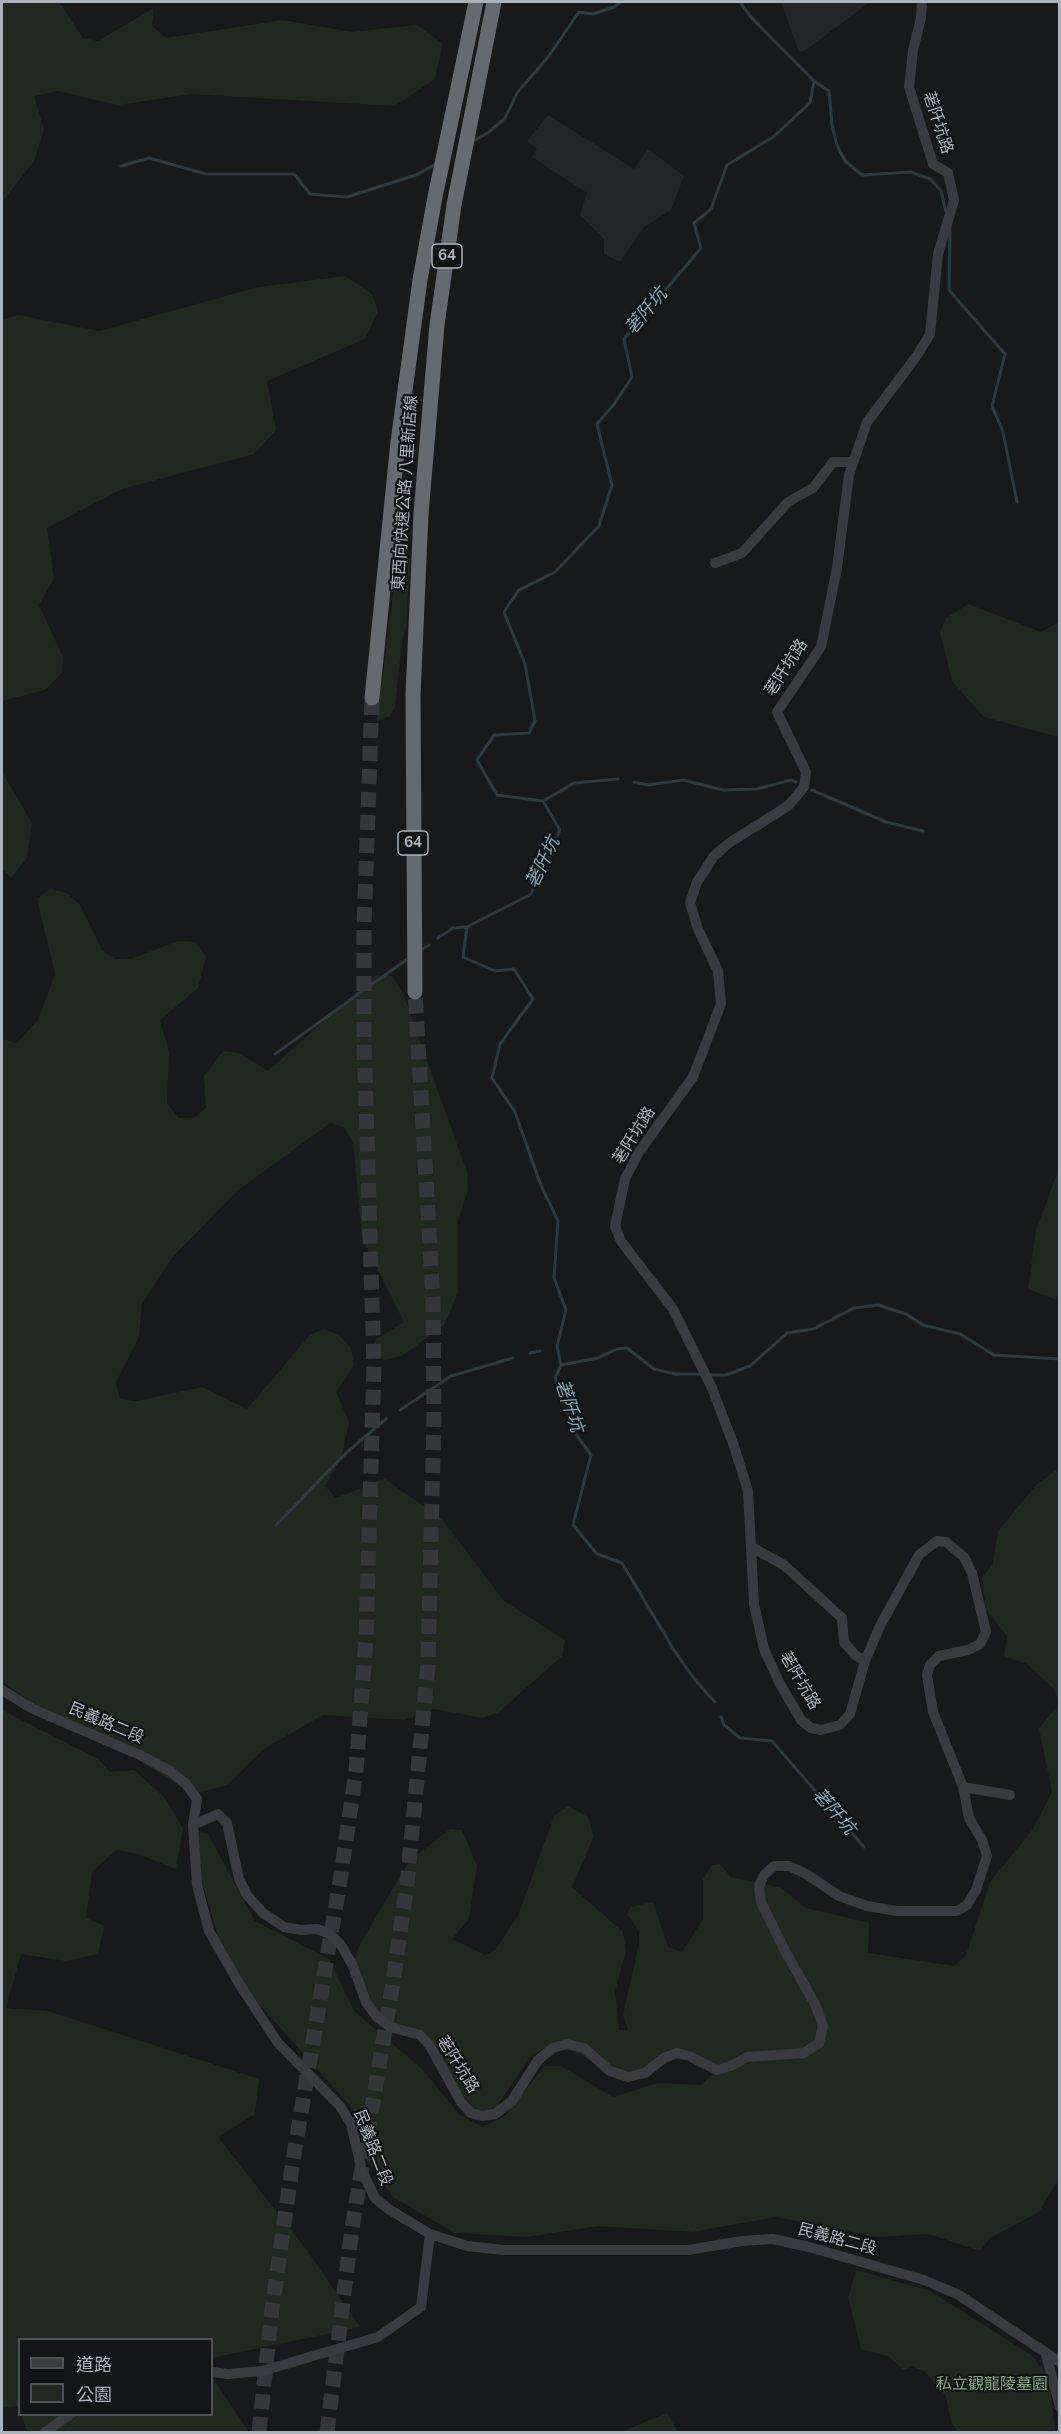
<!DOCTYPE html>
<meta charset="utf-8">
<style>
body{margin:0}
#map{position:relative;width:1061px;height:2434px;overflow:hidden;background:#18191b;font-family:"Nunito Sans","Noto Sans TC",sans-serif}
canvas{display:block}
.frame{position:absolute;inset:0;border:3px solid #aab2bb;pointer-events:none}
.legend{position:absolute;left:18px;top:2338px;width:195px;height:78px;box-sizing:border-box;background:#131416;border:2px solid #4f5358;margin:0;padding:8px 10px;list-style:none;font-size:18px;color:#aab2bb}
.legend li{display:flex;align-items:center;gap:12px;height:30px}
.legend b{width:30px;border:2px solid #4f5358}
</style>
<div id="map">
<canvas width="1061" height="2434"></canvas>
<div class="frame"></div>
<ul class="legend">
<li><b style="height:8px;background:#393b40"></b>道路</li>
<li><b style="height:16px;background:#202920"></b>公園</li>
</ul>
</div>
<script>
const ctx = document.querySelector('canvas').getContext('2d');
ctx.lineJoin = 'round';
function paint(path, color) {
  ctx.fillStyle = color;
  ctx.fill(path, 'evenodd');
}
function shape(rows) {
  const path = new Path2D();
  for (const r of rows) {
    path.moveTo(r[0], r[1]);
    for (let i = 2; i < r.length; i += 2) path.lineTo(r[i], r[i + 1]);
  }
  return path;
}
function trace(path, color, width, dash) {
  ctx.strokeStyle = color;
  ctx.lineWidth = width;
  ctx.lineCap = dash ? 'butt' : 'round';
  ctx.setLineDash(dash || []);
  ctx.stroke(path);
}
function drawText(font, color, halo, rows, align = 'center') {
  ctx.font = font + ' "Nunito Sans","Noto Sans TC",sans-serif';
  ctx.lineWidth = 4.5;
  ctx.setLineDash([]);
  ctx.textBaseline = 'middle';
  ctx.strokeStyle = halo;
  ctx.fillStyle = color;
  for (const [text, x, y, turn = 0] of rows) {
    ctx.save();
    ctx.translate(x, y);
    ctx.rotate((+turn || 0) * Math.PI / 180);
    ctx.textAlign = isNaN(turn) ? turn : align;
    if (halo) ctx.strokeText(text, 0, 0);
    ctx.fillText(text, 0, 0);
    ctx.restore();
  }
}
paint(shape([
 [781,2,870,2,806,50,799,52],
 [548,115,634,169,648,149,684,176,671,210,644,227,620,262,604,254,604,239,580,215,587,193,532,157,537,149,527,141]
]), '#242528');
paint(shape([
 [2,2,59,2,83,38,98,41,154,8,152,26,166,38,283,20,352,32,417,25,443,44,435,79,395,106,191,94,118,105,58,91,34,96,44,129,34,161,2,202],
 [345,276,372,294,378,311,365,339,267,381,276,430,254,454,122,489,47,528,54,578,39,605,63,657,62,673,45,690,2,701,2,320,18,315,99,331,259,287],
 [398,556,410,558,406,628,402,640,395,707,390,716,377,721],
 [968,604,1041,632,1059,622,1059,737,984,717,952,681,940,632,946,618],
 [2,772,32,823,27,858,11,878,2,869],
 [50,889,67,893,80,905,102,950,115,959,131,959,178,941,195,942,206,956,198,988,160,1020,169,1052,167,1103,178,1118,194,1118,206,1108,204,1076,223,1051,239,1053,268,1071,376,975,392,976,402,991,467,1172,468,1190,458,1220,458,1292,445,1324,402,1356,385,1360,371,1353,376,1339,404,1322,362,1238,353,1142,344,1127,330,1123,237,1191,171,1259,142,1304,139,1337,116,1382,120,1399,137,1401,202,1387,247,1409,310,1335,324,1329,339,1335,351,1348,354,1366,336,1392,349,1422,342,1455,325,1486,336,1498,385,1479,442,1519,504,1601,565,1640,562,1656,499,1712,483,1718,434,1709,405,1720,323,1715,265,1748,227,1785,198,1793,183,1788,82,1725,34,1705,2,1681,2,1039,17,1043,38,1020,55,974,37,899],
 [1059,1168,1060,1289,1057,1300,1028,1289,1036,1230],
 [1059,1468,1059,1702,1054,1689,1027,1664,1004,1656,1007,1636,986,1610,982,1577,993,1564,998,1531,1036,1485],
 [1059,1704,1059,2178,1039,2212,990,2238,980,2251,929,2234,877,2237,776,2217,692,2232,598,2226,527,2237,455,2233,393,2197,367,2161,352,2108,241,1984,223,1953,191,1846,193,1831,208,1834,255,1921,329,1959,354,2011,422,2069,459,2114,482,2127,503,2117,545,2066,561,2066,613,2097,658,2083,702,2085,718,2068,668,2054,638,2074,619,2075,569,2049,544,2048,529,2058,492,2114,476,2112,420,2038,384,2024,350,1974,359,1946,409,1861,450,1829,462,1830,477,1866,469,1919,452,1939,485,1955,495,1950,518,1916,554,1816,568,1806,588,1817,594,1836,572,1887,623,1932,626,1950,615,1992,619,2030,628,2030,623,2015,639,1944,639,1931,627,1914,630,1907,653,1902,668,1947,682,1952,703,1919,703,1879,712,1865,720,1864,731,1877,781,1888,806,1908,869,1923,868,1953,954,1966,966,1955,990,1882,1033,1829,1052,1792,1039,1728],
 [2,1710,98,1759,110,1772,134,1770,164,1797,183,1828,176,1869,138,1854,116,1850,92,1872,86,1918,104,1926,98,1954,66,1961,21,1954,6,2008,48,2011,259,2079,255,2114,218,2137,306,2249,360,2327,212,2358,212,2340,20,2340,19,2411,17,2406,2,2408],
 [856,2270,930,2291,1031,2355,1049,2377,1055,2432,958,2432,951,2422,946,2396,924,2371,912,2367,904,2370,888,2356,861,2349,848,2298],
 [212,2377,249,2432,28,2432,21,2415,212,2414],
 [667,2413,678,2432,621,2432]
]), '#202920');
trace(shape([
 [814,81,829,91,832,125,837,145,845,161,862,175,911,172,930,179,941,191,946,212],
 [472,142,489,132,505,118,517,93,548,57,579,12,593,14,614,7,621,2],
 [121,166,149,158,206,174,294,174,310,194,347,197,416,175,436,164],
 [950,227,949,290,1005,354,992,406,1003,432,1017,502],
 [634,782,648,785,683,780,723,790,757,789,791,780,796,782],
 [812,790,886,822,923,831],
 [543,801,574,783,618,779],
 [438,938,453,928,466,927],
 [422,949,429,945],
 [275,1054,410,957],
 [530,1353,540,1351],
 [561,1365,598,1358,617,1349,627,1348,654,1369,675,1374,703,1374],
 [709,1375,726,1375,750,1366,787,1333,813,1329,854,1308,878,1305,906,1314,923,1325,960,1334,994,1355,1060,1359],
 [400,1410,451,1376,513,1358],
 [276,1525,347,1452,386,1419],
 [715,1702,695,1680,674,1650,622,1563,597,1554,573,1525,591,1455,575,1433,555,1378,561,1365,557,1346,566,1310,554,1278,558,1221,540,1183,515,1112,492,1078,500,1044,533,999,514,969,495,971,463,957,467,927,531,894,560,830,543,801,497,795,477,760,494,735,529,733,535,721,525,664,504,612,519,590,555,572,599,526,612,485,597,424,615,403,632,377,624,339,701,248,694,223,711,209,727,165,773,137,810,103,814,81,751,17,740,2],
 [721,1717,724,1725,740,1738,772,1741,864,1847]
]), '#2d3a3f', 3);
trace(shape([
 [259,2432,272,2309,293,2160,340,1881,356,1771,366,1638,374,1365,364,1040,364,926,372,698],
 [327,2432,352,2228,392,1988,407,1884,428,1665,434,1417,433,1299,415,992]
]), '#35383b', 15, [15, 8]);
trace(shape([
 [715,563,742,553,788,502,813,488,833,462,852,462],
 [751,1547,784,1565,842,1618,844,1642,855,1655,865,1661],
 [2,1690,33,1709,142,1756,170,1771,186,1784,197,1799,193,1825,197,1885,209,1931,240,1985,278,2043,340,2106,351,2124,362,2171,375,2198,390,2210,430,2234,467,2246,503,2250,688,2250,742,2241,773,2239,809,2247,924,2280,959,2295,1060,2362],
 [963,1787,1010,1795],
 [193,1825,218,1814,227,1823,239,1879,247,1895,263,1913,284,1927,301,1930,317,1929,330,1934,341,1945,353,1966,366,2002,377,2017,390,2027,420,2035,430,2046,461,2102,471,2113,482,2116,495,2114,512,2101,538,2060,553,2048,567,2044,584,2048,610,2071,628,2077,645,2073,664,2058,677,2053,689,2056,717,2070,731,2066,747,2057,804,2053,819,2043,823,2026,815,2004,785,1951,761,1902,759,1886,764,1875,774,1866,789,1866,806,1874,839,1896,867,1906,897,1911,957,1911,967,1905,976,1890,987,1856,982,1840,969,1818,963,1787,933,1712,927,1675,930,1665,939,1656,968,1650,980,1644,986,1632,972,1573,964,1557,946,1542,937,1541,925,1550,919,1555,880,1626,865,1661,850,1714,840,1725,821,1730,811,1728,801,1720,780,1684,764,1649,754,1604,748,1491,734,1446,712,1388,673,1309,621,1241,615,1226,625,1179,639,1152,693,1077,721,1004,718,971,698,929,690,903,697,882,714,856,729,843,788,806,804,787,806,772,777,712,821,647,837,568,849,475,867,422,918,354,930,334,938,254,954,200,948,173,933,164,909,87,913,50,921,18,922,2],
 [1046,2355,1060,2407],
 [212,2372,228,2374,262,2371,378,2337,421,2307,430,2234],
 [45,2432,71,2414]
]), '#393b40', 10);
trace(shape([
 [372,698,398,442,420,280,435,197,476,2],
 [415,992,413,695,421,514,437,325,454,205,494,2]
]), '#656a71', 15);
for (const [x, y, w] of [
 [447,256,30],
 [413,843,30]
]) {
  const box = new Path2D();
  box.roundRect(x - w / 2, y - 12, w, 24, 4.5);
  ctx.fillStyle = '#131416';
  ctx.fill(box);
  trace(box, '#aab2bb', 1.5);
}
drawText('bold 15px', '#aab2bb', null, [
 ["64",447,256],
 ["64",413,843]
]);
drawText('16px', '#aab2bb', '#131416', [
 ["荖阡坑路",937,123,72],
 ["東西向快速公路 八里新店線",406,493,-86],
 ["荖阡坑路",787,668,-57],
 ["荖阡坑路",635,1136,-58],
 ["荖阡坑路",799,1681,60],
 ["民義路二段",106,1724,23],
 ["荖阡坑路",457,2065,58],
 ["民義路二段",372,2148,69],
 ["民義路二段",837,2240,15]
]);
drawText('16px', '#83a681', '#131416', [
 ["私立觀龍陵墓園",992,2385]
]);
drawText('italic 18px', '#80a5b7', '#131416', [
 ["荖阡坑",647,312,-50],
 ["荖阡坑",544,863,-64],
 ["荖阡坑",568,1406,72],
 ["荖阡坑",833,1812,49]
]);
</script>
